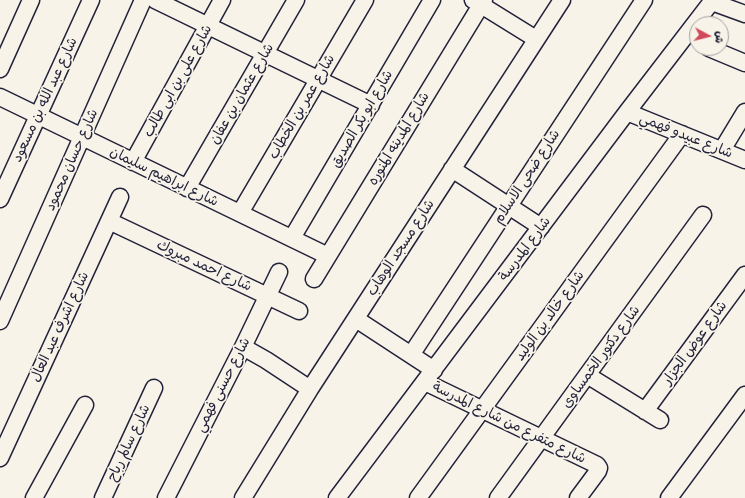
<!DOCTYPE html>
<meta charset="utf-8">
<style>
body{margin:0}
#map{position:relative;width:745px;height:498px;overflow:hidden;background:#f7f3e8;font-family:Caveat,"Playpen Sans Arabic",sans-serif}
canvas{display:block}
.north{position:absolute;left:689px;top:16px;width:40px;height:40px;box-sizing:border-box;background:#f7f3e8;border:1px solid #a29fa3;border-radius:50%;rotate:97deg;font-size:11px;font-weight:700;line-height:16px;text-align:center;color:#22223b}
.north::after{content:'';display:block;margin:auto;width:14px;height:18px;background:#d1495b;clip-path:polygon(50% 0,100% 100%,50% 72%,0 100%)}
</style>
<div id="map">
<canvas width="745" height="498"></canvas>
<div class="north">ش</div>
</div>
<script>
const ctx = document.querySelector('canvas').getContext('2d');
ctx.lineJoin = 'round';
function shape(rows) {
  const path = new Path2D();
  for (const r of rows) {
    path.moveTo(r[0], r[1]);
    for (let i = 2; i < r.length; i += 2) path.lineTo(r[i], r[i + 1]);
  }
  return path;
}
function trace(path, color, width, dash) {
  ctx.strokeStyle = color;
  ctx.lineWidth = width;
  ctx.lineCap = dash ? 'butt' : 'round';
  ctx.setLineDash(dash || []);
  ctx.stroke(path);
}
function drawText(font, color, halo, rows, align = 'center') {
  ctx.font = font + ' Caveat,"Playpen Sans Arabic",sans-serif';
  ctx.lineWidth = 3.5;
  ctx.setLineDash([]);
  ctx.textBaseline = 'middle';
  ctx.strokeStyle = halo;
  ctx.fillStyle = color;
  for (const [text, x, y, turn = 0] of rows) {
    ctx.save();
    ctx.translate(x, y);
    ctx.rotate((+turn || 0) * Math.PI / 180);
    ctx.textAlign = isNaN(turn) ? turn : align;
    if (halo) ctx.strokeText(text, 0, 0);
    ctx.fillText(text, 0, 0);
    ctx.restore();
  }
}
const minor = shape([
 [155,0,371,105],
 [473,0,536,39],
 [712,2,745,14],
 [709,48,745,63],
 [0,69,31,0],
 [0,97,328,256],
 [627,112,745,160],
 [722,150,745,112],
 [133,162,222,0],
 [452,169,541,227],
 [187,188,296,0],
 [0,199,91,0],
 [240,213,365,0],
 [109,221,299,311],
 [292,238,432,0],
 [314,279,484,0],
 [356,319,434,370],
 [0,321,143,0],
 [243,347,266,360,310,389],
 [411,355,644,0],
 [587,375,660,420],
 [425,382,597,465,599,468,598,471,578,498],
 [645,411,745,275],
 [0,458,120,197],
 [34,498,85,405],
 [103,498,154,388],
 [166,498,243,347,279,272],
 [243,498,310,389,562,0],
 [337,498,627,112,713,0],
 [418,498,682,134],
 [498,498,703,215],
 [669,498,745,395]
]);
trace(minor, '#22223b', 19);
trace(minor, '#f7f3e8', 16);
drawText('14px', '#22223b', '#f7f3e8', [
 ["شارع على بن ابى طالب",178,81,-61],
 ["شارع عثمان بن عفان",242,94,-60],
 ["شارع عبد الله بن مسعود",45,100,-65],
 ["شارع عمر بن الخطاب",302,107,-60],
 ["شارع ابو بكر الصديق",362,119,-60],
 ["شارع عبيدو فهمي",686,136,22],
 ["شارع المدينه المنوره",399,139,-59],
 ["شارع حسان محمود",72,160,-66],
 ["شارع ابراهيم سليمان",164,177,26],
 ["شارع ضحى الاسلام",527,177,-57],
 ["شارع مسجد الوهاب",401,248,-57],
 ["شارع المدرسة",525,249,-53],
 ["شارع احمد مبروك",204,266,25],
 ["شارع خالد بن الوليد",550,316,-54],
 ["شارع اشرف عبد العال",60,327,-65],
 ["شارع عوض الجزار",695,343,-54],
 ["شارع دكتور الخمساوى",601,357,-54],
 ["شارع حسنى فهمي",223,385,-63],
 ["شارع متفرع من شارع المدرسة",509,423,26],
 ["شارع سالم رباح",129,443,-65]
]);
</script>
